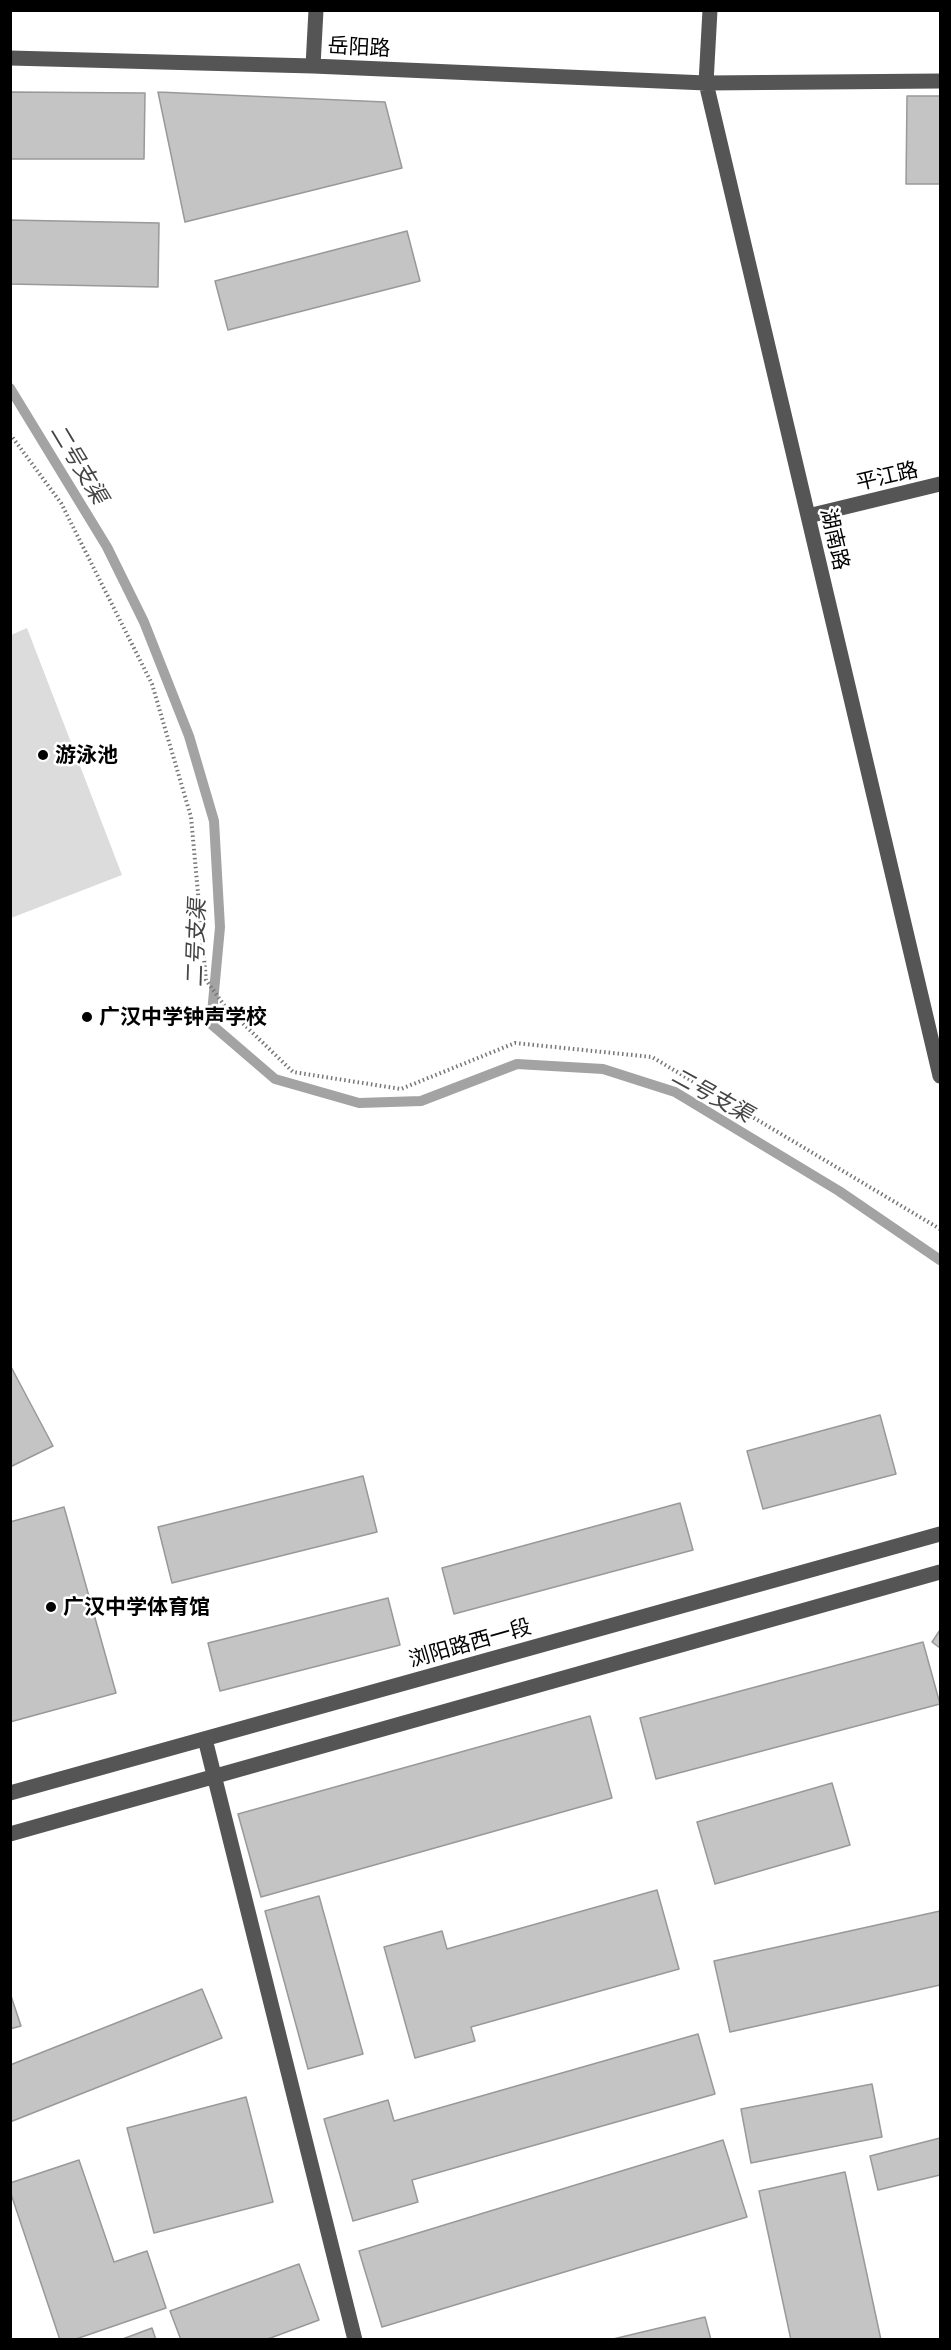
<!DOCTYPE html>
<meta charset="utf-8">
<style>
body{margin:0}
#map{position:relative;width:951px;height:2350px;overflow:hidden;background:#fff;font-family:"Exo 2",sans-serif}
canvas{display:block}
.frame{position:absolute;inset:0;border:12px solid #000;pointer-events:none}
</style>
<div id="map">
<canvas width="951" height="2350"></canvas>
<div class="frame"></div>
</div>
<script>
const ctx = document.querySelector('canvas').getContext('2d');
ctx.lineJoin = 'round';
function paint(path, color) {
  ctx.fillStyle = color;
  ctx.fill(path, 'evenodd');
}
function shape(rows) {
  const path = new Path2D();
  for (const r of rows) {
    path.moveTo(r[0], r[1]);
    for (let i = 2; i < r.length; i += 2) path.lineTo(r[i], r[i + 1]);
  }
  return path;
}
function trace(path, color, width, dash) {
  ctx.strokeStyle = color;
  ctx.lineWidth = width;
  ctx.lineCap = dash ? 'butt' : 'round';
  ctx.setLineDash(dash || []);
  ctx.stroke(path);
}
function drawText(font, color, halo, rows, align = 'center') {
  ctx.font = font + ' "Exo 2","Noto Sans SC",sans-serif';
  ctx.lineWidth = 5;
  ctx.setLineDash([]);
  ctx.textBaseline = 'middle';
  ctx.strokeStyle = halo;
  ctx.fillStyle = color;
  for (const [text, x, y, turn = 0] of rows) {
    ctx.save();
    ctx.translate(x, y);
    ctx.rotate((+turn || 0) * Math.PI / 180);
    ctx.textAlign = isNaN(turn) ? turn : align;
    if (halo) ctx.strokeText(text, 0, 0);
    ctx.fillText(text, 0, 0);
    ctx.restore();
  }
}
paint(shape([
 [27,628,122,875,11,918,11,635]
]), '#dcdcdc');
trace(shape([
 [10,388,107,547,144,622,189,736,214,821,220,927,211,1024,275,1079,359,1103,421,1101,517,1064,603,1069,675,1092,839,1191,940,1260]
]), '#a3a3a3', 10);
const building = shape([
 [10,92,145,93,144,159,10,159,10,92],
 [158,92,385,102,402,168,185,222,158,92],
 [907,96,940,96,940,184,906,184,907,96],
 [10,220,159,223,158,287,10,284,10,220],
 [407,231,420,281,228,330,215,281,407,231],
 [10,1365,53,1446,10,1467,10,1365],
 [880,1415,896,1474,763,1509,747,1451,880,1415],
 [363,1476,377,1532,172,1583,158,1527,363,1476],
 [680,1503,693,1550,454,1614,442,1568,680,1503],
 [64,1507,116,1693,10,1722,10,1522,64,1507],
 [388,1598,400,1645,220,1691,208,1643,388,1598],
 [940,1630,940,1648,932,1642,940,1630],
 [923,1642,940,1704,656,1779,640,1718,923,1642],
 [590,1716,612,1798,261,1897,238,1814,590,1716],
 [832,1783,850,1845,715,1884,697,1822,832,1783],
 [657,1890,679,1969,471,2027,475,2041,415,2058,384,1947,442,1931,447,1949,657,1890],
 [319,1896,363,2054,308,2069,265,1911,319,1896],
 [940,1911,940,1985,730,2032,714,1961,940,1911],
 [202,1989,222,2038,10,2122,10,2065,202,1989],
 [10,1993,21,2026,10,2029,10,1993],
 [698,2034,715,2094,412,2180,418,2202,353,2221,324,2119,388,2100,394,2121,698,2034],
 [872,2084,882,2137,751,2163,741,2109,872,2084],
 [246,2097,273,2202,154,2233,127,2128,246,2097],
 [940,2138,940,2175,878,2190,870,2156,940,2138],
 [723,2140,747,2217,382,2327,359,2251,723,2140],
 [79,2160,114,2262,147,2251,166,2308,73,2340,60,2340,10,2191,10,2183,79,2160],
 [845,2172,881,2340,791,2340,759,2191,845,2172],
 [299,2264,319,2320,265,2340,181,2340,170,2311,299,2264],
 [705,2317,711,2340,609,2340,705,2317],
 [152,2328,156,2340,120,2340,152,2328]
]);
paint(building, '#c4c4c4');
trace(building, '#999', 1.5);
trace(shape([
 [10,434,61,503,152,684,191,817,206,980,224,1005,293,1072,401,1089,515,1043,652,1057,940,1229]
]), '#777', 4, [1.5, 3]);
trace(shape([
 [710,10,706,83,940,1076],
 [10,58,313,66,706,83,940,81],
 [313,66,316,10],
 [808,516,940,484],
 [205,1739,355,2340],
 [10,1793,940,1534],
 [10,1834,940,1572]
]), '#555', 15);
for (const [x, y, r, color] of [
 [43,755,6,"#000"],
 [87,1017,6,"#000"],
 [51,1607,6,"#000"]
]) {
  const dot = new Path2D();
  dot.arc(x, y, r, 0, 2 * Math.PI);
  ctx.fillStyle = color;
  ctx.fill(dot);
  trace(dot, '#fff', 2);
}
drawText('21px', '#000', '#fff', [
 ["岳阳路",359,47,3],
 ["平江路",887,476,-13],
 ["湖南路",835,539,77],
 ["浏阳路西一段",470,1643,-16]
]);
drawText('bold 21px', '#000', '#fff', [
 ["游泳池",55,755],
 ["广汉中学钟声学校",99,1017],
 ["广汉中学体育馆",63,1607]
], 'left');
drawText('italic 22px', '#444', '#fff', [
 ["二号支渠",79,464,59],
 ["二号支渠",196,943,-88],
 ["二号支渠",712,1095,29]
]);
</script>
